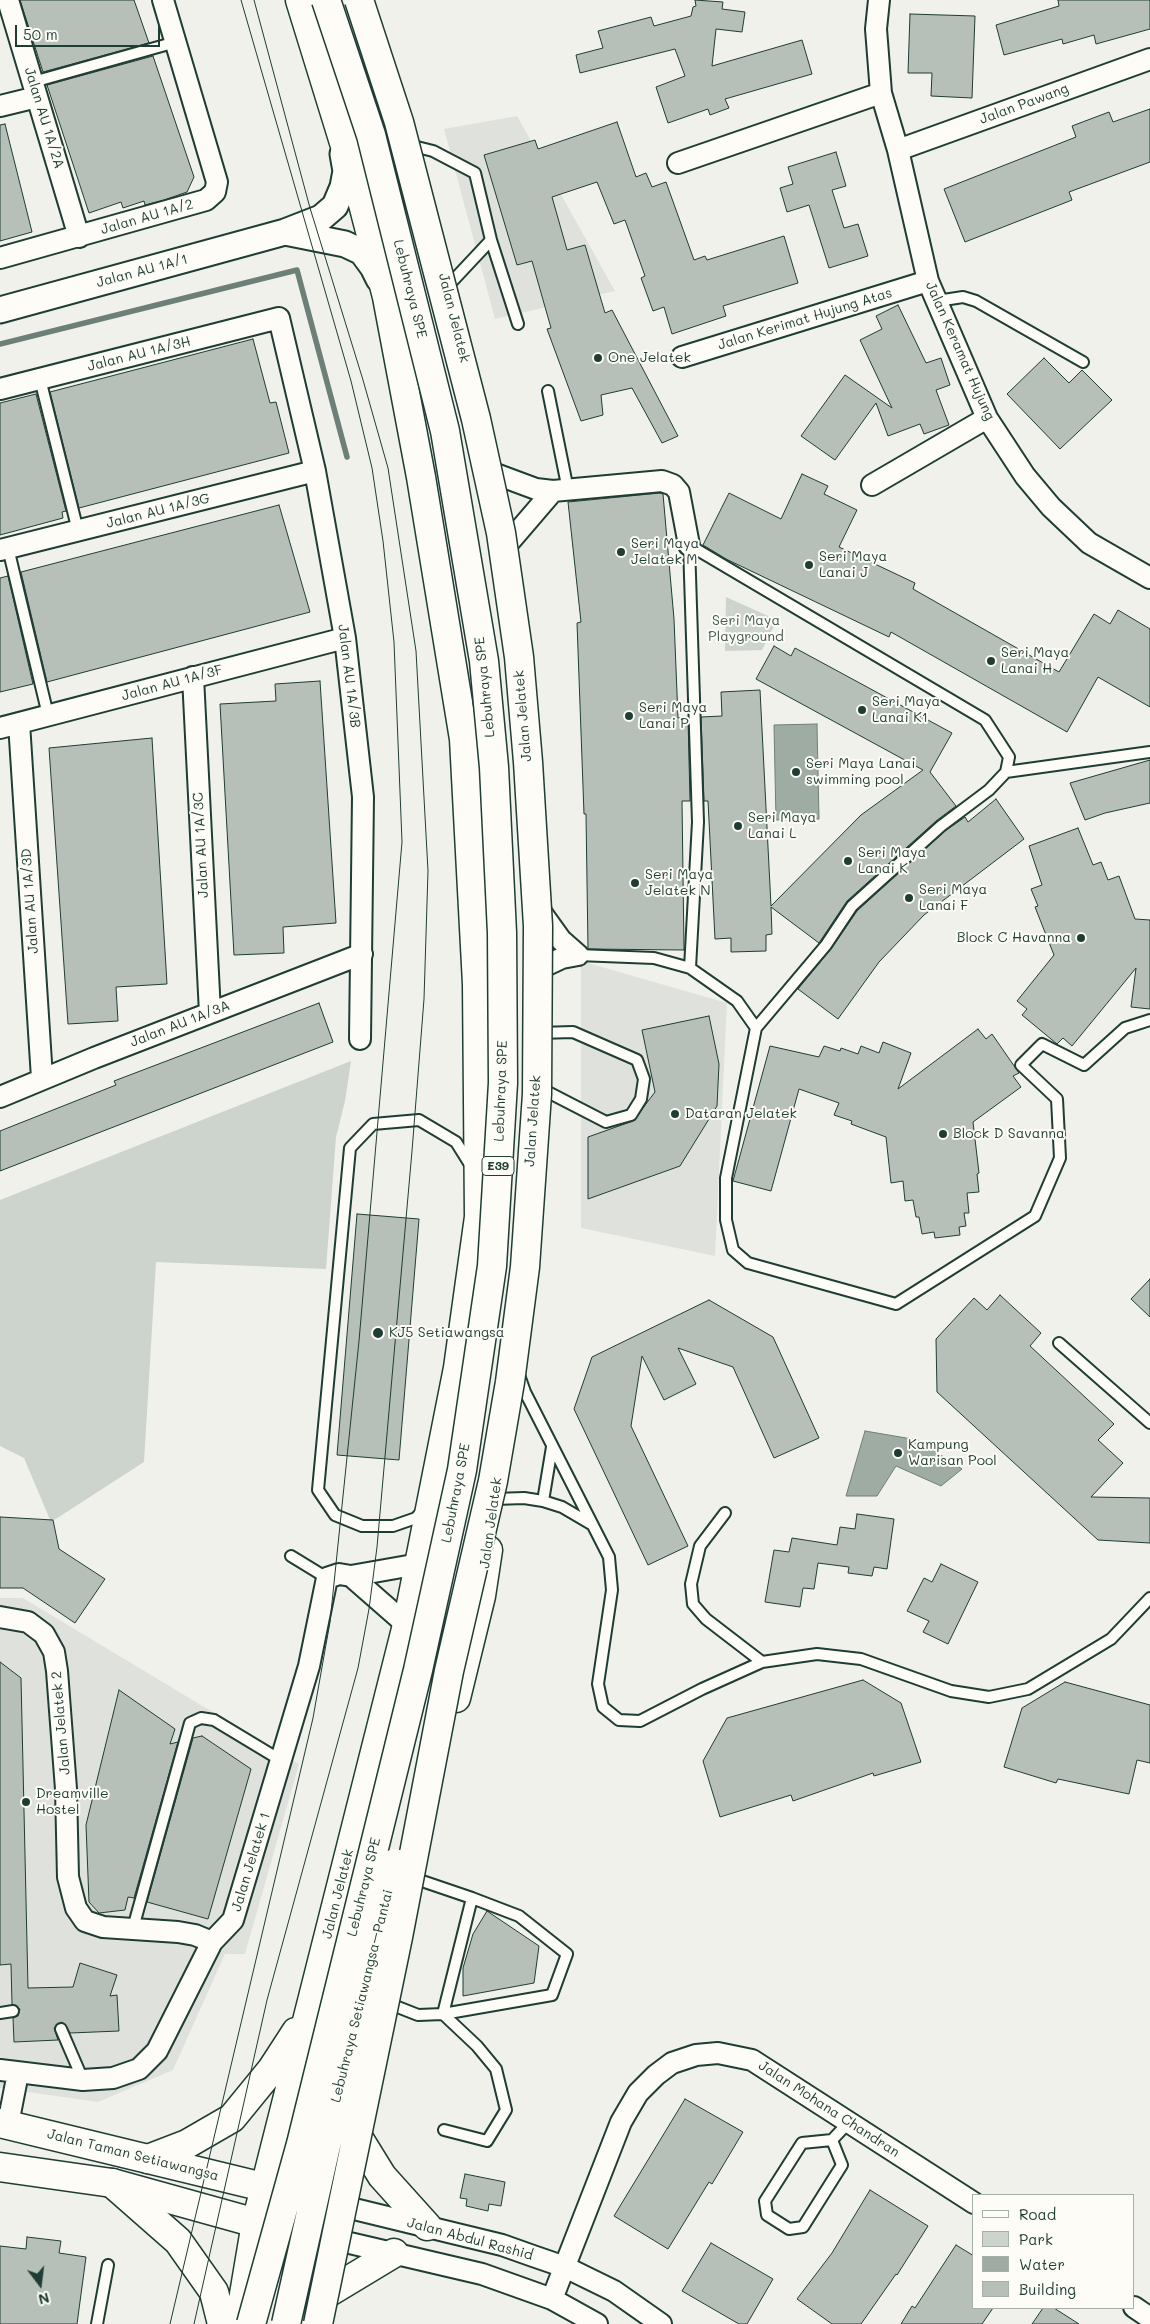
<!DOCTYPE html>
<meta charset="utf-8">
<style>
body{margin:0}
#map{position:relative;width:1150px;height:2324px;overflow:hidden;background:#f0f1eb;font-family:Mali,sans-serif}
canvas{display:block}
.legend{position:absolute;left:972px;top:2194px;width:162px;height:115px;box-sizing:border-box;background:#fdfcf7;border:1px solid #a4b0a9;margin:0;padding:6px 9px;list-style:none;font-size:15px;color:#1f3d34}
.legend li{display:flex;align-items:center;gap:10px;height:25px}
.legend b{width:25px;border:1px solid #a4b0a9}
.north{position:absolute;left:15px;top:2259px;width:50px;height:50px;-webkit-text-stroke:4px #fdfcf7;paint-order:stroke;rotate:165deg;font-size:14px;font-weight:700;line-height:20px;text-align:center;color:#1f3d34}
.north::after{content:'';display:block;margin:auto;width:18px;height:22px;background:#1f3d34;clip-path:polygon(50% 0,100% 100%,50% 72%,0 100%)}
.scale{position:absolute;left:15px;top:25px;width:145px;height:22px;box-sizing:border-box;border:2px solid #1f3d34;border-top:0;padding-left:6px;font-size:15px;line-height:18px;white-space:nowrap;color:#1f3d34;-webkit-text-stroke:4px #fdfcf7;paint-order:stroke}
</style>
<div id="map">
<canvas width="1150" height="2324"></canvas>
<ul class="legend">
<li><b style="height:6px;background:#fdfcf7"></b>Road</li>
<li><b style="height:14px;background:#cdd3cd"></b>Park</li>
<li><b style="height:14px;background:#9faca4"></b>Water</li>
<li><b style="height:14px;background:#b6bfb8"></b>Building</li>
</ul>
<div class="north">N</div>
<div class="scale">50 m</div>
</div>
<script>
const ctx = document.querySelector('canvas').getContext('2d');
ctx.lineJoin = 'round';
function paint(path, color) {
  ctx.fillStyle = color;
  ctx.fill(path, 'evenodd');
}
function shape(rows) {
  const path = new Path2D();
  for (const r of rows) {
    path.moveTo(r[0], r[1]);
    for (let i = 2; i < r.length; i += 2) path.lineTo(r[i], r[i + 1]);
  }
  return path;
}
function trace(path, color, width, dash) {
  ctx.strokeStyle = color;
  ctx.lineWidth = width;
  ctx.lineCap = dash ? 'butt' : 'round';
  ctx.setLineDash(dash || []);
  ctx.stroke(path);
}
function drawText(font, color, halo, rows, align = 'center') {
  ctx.font = font + ' Mali,sans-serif';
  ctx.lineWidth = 4;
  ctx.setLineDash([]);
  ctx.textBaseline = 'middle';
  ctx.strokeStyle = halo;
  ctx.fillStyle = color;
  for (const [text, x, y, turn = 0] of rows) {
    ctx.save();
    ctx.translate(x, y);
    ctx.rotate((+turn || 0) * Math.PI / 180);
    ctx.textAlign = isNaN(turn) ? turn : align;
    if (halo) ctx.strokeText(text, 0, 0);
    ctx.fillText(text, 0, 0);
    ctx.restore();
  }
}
paint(shape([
 [517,116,615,291,495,319,444,129],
 [581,961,727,1003,715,1256,581,1228],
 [0,1598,23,1598,299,1764,245,1954,225,1954,173,2070,98,2102,0,2088]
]), '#dfe2dc');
paint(shape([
 [726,597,777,620,762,650,725,651],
 [351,1061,345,1101,336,1137,326,1269,156,1262,144,1462,51,1522,24,1458,0,1446,0,1200]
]), '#cdd3cd');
const water = shape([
 [817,724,819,819,776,820,774,725,817,724],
 [865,1431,918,1440,962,1469,941,1486,896,1466,877,1496,846,1496,865,1431]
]);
paint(water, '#9faca4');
trace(water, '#6c8077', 1);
trace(shape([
 [0,344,297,270,347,457]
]), '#6c8077', 5.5);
const building = shape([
 [20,0,134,0,149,43,43,72,20,0],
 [695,0,723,2,722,9,745,12,742,32,716,29,712,66,802,40,812,74,725,99,729,108,710,115,708,109,668,123,656,87,685,76,675,49,580,73,576,55,603,48,598,31,651,17,654,26,691,16,693,7,696,6,695,0],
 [1058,0,1150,0,1150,29,1096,44,1094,35,1063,44,1062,39,1004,55,996,25,1059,6,1058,0],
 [910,14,975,16,972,98,931,96,932,73,908,73,910,14],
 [153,56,194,177,187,192,164,200,145,205,144,201,123,208,121,202,89,213,47,85,153,56],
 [1150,109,1150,162,1069,192,1072,200,965,242,944,189,1076,137,1072,126,1109,112,1113,122,1150,109],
 [617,122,636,177,646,173,652,187,666,182,694,260,705,256,707,260,784,236,798,283,723,306,726,316,672,334,664,307,653,311,641,278,645,276,625,220,614,224,597,182,552,197,567,250,585,245,605,313,612,310,678,436,662,443,632,388,601,395,603,415,581,421,547,329,551,328,532,261,517,265,484,155,535,140,538,149,617,122],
 [5,124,32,232,0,241,0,125,5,124],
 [836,152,846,186,832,190,844,228,858,224,868,256,829,268,809,205,787,212,780,188,793,184,788,167,836,152],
 [898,305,926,363,941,358,950,385,936,390,949,425,924,434,920,424,888,436,876,403,835,460,801,436,845,375,892,408,860,340,882,329,876,316,898,305],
 [253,339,270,403,276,402,289,453,79,508,50,392,253,339],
 [1044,358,1069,383,1082,370,1112,400,1060,449,1007,394,1044,358],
 [36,394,66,511,62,512,63,518,0,535,0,403,36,394],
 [802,474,828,486,824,494,857,510,839,547,915,583,913,589,1059,672,1094,614,1110,624,1118,610,1150,629,1150,707,1098,677,1067,732,891,632,889,637,726,559,703,545,729,493,781,519,802,474],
 [660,493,663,494,674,619,678,718,688,717,690,801,682,801,684,950,588,949,586,814,584,814,577,623,581,622,568,502,660,493],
 [279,505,310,612,47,682,21,572,279,505],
 [8,576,33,684,0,692,0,578,8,576],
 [774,646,791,656,795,648,952,733,930,772,956,806,936,821,847,901,819,943,771,907,772,934,766,935,766,951,731,952,731,938,715,939,708,801,704,801,701,717,722,716,721,692,760,690,771,906,861,815,923,770,756,679,774,646],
 [320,681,336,923,283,927,284,953,234,955,220,704,276,701,275,684,320,681],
 [152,738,167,984,116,987,118,1021,68,1024,49,748,152,738],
 [1150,760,1150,803,1105,813,1085,820,1070,783,1150,760],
 [996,799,1024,839,924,915,879,962,838,1019,798,989,831,949,857,911,945,831,965,817,968,822,996,799],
 [1078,828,1093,865,1101,862,1108,880,1119,876,1135,919,1150,920,1150,1009,1131,1007,1136,968,1072,1046,1063,1038,1057,1044,1022,1015,1027,1009,1017,1001,1054,955,1035,907,1038,906,1031,889,1042,885,1029,846,1078,828],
 [319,1003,333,1042,0,1171,0,1131,116,1085,114,1081,319,1003],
 [709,1016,719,1064,717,1106,680,1166,588,1199,588,1137,633,1121,655,1092,642,1030,709,1016],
 [978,1029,986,1039,992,1034,1019,1073,1013,1076,1021,1087,973,1122,979,1173,977,1174,979,1192,967,1193,969,1213,964,1213,966,1226,959,1227,960,1235,935,1238,934,1232,922,1234,919,1217,916,1217,913,1200,905,1201,903,1181,891,1183,886,1137,851,1124,852,1121,834,1115,839,1103,799,1089,771,1191,733,1181,770,1046,819,1057,824,1046,840,1051,841,1048,858,1054,861,1046,879,1053,883,1042,911,1053,898,1089,978,1029],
 [357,1214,419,1219,399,1460,337,1455,357,1214],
 [1150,1279,1150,1317,1131,1299,1150,1279],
 [1000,1295,1041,1333,1030,1346,1114,1424,1098,1440,1123,1463,1091,1497,1150,1498,1150,1543,1098,1540,937,1392,936,1339,974,1298,987,1310,1000,1295],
 [709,1300,773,1337,819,1438,774,1458,733,1367,678,1348,696,1384,664,1400,642,1356,631,1426,688,1546,648,1565,574,1409,592,1357,709,1300],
 [857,1514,894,1519,887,1569,874,1567,872,1576,848,1573,849,1567,818,1563,814,1589,803,1588,800,1607,765,1602,774,1550,789,1552,792,1538,837,1545,840,1527,855,1529,857,1514],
 [0,1517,53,1520,59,1549,105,1579,75,1623,23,1588,0,1588,0,1517],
 [941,1564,978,1582,948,1644,923,1632,929,1621,907,1611,924,1578,932,1582,941,1564],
 [0,1662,21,1678,28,1988,73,1987,80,1963,117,1975,110,1996,117,1995,119,2031,70,2033,65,2024,61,2022,54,2028,58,2040,14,2042,13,2018,18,2016,20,2009,12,2004,11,1964,0,1965,0,1662],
 [863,1680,901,1703,921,1762,874,1776,873,1773,793,1801,791,1795,720,1817,703,1761,727,1718,863,1680],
 [1065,1682,1150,1705,1150,1763,1137,1760,1129,1794,1058,1779,1056,1783,1004,1767,1022,1708,1065,1682],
 [119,1690,175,1729,170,1744,178,1742,134,1898,128,1897,125,1910,99,1913,89,1902,86,1825,119,1690],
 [202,1736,251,1769,208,1919,147,1902,193,1738,202,1736],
 [487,1911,539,1946,534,1983,463,1996,463,1968,473,1934,487,1911],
 [685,2099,743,2132,712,2184,709,2182,668,2249,614,2216,685,2099],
 [465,2174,505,2182,501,2206,489,2204,488,2211,466,2206,467,2199,460,2198,465,2174],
 [870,2190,928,2226,897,2275,896,2274,861,2324,832,2324,797,2299,832,2253,870,2190],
 [27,2237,61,2241,59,2253,86,2257,77,2324,0,2324,0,2246,26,2249,27,2237],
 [711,2243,773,2279,747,2324,739,2324,682,2291,711,2243],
 [956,2245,974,2256,974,2308,993,2308,982,2324,901,2324,912,2306,915,2308,956,2245],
 [1043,2308,1054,2308,1079,2324,1032,2324,1043,2308]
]);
paint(building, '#b6bfb8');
trace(building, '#1f3d34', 1);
const service = shape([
 [33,82,176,42],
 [409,145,433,151,475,173,491,240,446,288],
 [491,240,518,324],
 [937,301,963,297,976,301,1083,362],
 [40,379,78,531],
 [548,391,568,490],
 [689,545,985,720,1009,757,1006,772,989,790,941,826,852,906,826,945,756,1028,726,1178,726,1220,733,1250,748,1263,896,1304,1035,1216,1060,1158,1057,1099,1021,1065,1042,1044,1084,1065,1125,1028,1150,1020],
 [689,545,698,822,690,968],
 [8,548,48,715],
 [1006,772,1150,752],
 [578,955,654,958,690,968,737,1001,756,1028],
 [539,1033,573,1032,637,1060,644,1079,641,1099,631,1115,606,1122,540,1088],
 [1059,1343,1150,1423],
 [519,1375,525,1392,609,1557,612,1590,598,1684,603,1707,619,1720,640,1721,702,1689,762,1662,817,1654,861,1659,951,1691,989,1697,1028,1689,1111,1639,1150,1598],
 [495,1499,524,1498,543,1501,562,1507,591,1524],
 [543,1501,552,1447],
 [422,1511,416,1518,393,1526,362,1526,335,1515,318,1490,350,1148,373,1124,419,1120,456,1142,471,1166],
 [725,1513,700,1546,691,1584,693,1604,706,1619,762,1662],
 [291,1556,327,1578],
 [133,1928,190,1723,201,1718,214,1720,282,1761],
 [385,2002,418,2015,443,2014,472,1898,422,1881,414,1873],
 [0,2013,13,2011],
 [443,2014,552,1995,567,1954,519,1916,472,1898],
 [443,2014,477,2046,496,2069,506,2110,487,2141,444,2130],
 [61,2029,83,2080],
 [832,2140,802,2143,765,2201,767,2215,789,2229,803,2227,842,2165,832,2140,849,2122],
 [97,2324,108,2265]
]);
const minor = shape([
 [8,0,79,237],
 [879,0,876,29,881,93,898,150,928,281,987,418,1025,476,1051,507,1089,543,1150,578],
 [0,106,37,97],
 [898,150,1150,59],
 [678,163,881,93],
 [0,258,206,200,215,192,217,182,163,0],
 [682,357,928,281],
 [0,389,279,318,315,471,345,638,363,797,360,1039],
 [493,473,536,489,553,491,662,481,673,485,679,492,689,545],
 [872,485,987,418],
 [505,547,553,491],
 [0,550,315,471],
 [193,677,210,1013],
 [19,723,42,1078],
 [0,728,345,638],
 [538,908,561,940,578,955],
 [537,973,545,966,562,958,578,955],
 [0,1097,94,1058,362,954],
 [351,1576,407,1625],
 [0,1617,28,1622,44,1634,54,1652,57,1671,66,1789,68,1877,76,1908,85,1921,103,1927,178,1932,195,1935,212,1942],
 [0,2070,83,2080,113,2078,139,2069,157,2051,212,1942,233,1920,309,1666,327,1578,339,1574,351,1576,419,1564],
 [8,2124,18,2073],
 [309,2198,502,2245,533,2256,565,2267,614,2291,661,2324],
 [324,2237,482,2274,552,2299,597,2324],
 [552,2299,621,2122,638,2093,656,2075,672,2063,696,2055,718,2053,752,2060,974,2203],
 [1134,2307,1150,2318]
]);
const tertiary = shape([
 [285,232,345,244,362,252,373,267,379,279],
 [0,310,285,232,321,218,335,206,343,187,346,171,343,154]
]);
const secondary = shape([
 [0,2123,288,2193],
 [0,2167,112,2183,256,2223,309,2234]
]);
const primary = shape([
 [456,1698,481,1596,488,1550],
 [348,2121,382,2176,427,2226],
 [148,2159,187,2144,232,2118,272,2069,296,2032],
 [112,2183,178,2241,214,2292,222,2324],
 [239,2324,256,2223,407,1625,458,1368,479,1217,477,984,464,739,421,477,387,297,363,204,300,0],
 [300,2324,326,2294,394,2253]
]);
trace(service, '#1f3d34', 14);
trace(minor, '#1f3d34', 24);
trace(tertiary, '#1f3d34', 29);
trace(secondary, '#1f3d34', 31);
trace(primary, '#1f3d34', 31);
trace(service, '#fdfcf7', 10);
trace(minor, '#fdfcf7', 20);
trace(tertiary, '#fdfcf7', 25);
trace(secondary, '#fdfcf7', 28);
trace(primary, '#fdfcf7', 28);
trace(shape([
 [170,2324,313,1718,330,1622,359,1341,402,842,394,642,383,541,372,468,351,381,241,0],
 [194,2324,267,2000,358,1668,369,1609,377,1547,412,1151,424,999,428,871,416,651,388,468,363,380,310,208,254,0]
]), '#1f3d34', 1);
const motorwayBridge = shape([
 [251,2324,301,2144,418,1670,462,1470,492,1266,503,1083,502,933,494,767,484,661,445,431,371,135,326,0],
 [286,2324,325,2150,395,1863],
 [318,2324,398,1937,449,1671,493,1481,510,1382,525,1267,537,1094,538,926,528,762,519,657,501,533,476,419,399,122,359,0]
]);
trace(motorwayBridge, '#1f3d34', 31, []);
trace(motorwayBridge, '#fdfcf7', 28);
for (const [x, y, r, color] of [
 [598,358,5,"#1f3d34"],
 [621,552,5,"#1f3d34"],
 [809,565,5,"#1f3d34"],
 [991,661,5,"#1f3d34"],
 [862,710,5,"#1f3d34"],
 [629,716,5,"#1f3d34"],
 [796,772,5,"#1f3d34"],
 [738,826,5,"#1f3d34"],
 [848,861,5,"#1f3d34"],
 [635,883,5,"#1f3d34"],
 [909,898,5,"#1f3d34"],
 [1081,938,5,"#1f3d34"],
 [675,1114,5,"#1f3d34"],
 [943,1134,5,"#1f3d34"],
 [378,1333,6,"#1f3d34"],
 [898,1453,5,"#1f3d34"],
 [26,1802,5,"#1f3d34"]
]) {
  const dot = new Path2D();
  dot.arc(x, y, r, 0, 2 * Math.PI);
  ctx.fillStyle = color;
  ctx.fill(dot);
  trace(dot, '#fdfcf7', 2);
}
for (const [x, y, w] of [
 [498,1166,32]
]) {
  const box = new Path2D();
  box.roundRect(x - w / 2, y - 9.5, w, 19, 4);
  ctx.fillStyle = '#fdfcf7';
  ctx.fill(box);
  trace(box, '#1f3d34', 1);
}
drawText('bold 12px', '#1f3d34', null, [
 ["E39",498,1166]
]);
drawText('14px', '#1f3d34', '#fdfcf7', [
 ["Jalan Pawang",1024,104,-20],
 ["Jalan AU 1A/2A",44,118,73],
 ["Jalan AU 1A/2",147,217,-16],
 ["Jalan AU 1A/1",142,271,-15],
 ["Lebuhraya SPE",410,289,76],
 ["Jalan Jelatek",454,318,76],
 ["Jalan Kerimat Hujung Atas",805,319,-17],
 ["Jalan Keramat Hujung",960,351,66],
 ["Jalan AU 1A/3H",139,354,-14],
 ["Jalan AU 1A/3G",158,511,-14],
 ["Jalan AU 1A/3B",349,676,83],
 ["Jalan AU 1A/3F",172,683,-15],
 ["Lebuhraya SPE",485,687,-96],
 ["Jalan Jelatek",523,716,-95],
 ["Jalan AU 1A/3C",201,845,-93],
 ["Jalan AU 1A/3D",30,901,-94],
 ["Jalan AU 1A/3A",180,1024,-21],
 ["Lebuhraya SPE",501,1091,-88],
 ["Jalan Jelatek",533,1121,-86],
 ["Lebuhraya SPE",456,1493,-79],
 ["Jalan Jelatek",491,1523,-82],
 ["Jalan Jelatek 2",61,1723,-95],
 ["Jalan Jelatek 1",251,1862,-73],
 ["Lebuhraya SPE",364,1887,-76],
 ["Jalan Jelatek",338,1894,-76],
 ["Lebuhraya Setiawangsa–Pantai",362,1996,-76],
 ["Jalan Mohana Chandran",829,2109,33],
 ["Jalan Taman Setiawangsa",133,2155,14],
 ["Jalan Abdul Rashid",470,2239,15]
]);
drawText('14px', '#1f3d34', '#fdfcf7', [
 ["One Jelatek",608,358],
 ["Seri Maya",631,544],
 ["Jelatek M",631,560],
 ["Seri Maya",819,557],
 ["Lanai J",819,573],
 ["Seri Maya",1001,653],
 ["Lanai H",1001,669],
 ["Seri Maya",872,702],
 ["Lanai K1",872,718],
 ["Seri Maya",639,708],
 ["Lanai P",639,724],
 ["Seri Maya Lanai",806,764],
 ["swimming pool",806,780],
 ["Seri Maya",748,818],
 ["Lanai L",748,834],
 ["Seri Maya",858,853],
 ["Lanai K",858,869],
 ["Seri Maya",645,875],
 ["Jelatek N",645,891],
 ["Seri Maya",919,890],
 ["Lanai F",919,906],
 ["Block C Havanna",1071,938,"right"],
 ["Dataran Jelatek",685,1114],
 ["Block D Savanna",953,1134],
 ["KJ5 Setiawangsa",389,1333],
 ["Kampung",908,1445],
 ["Warisan Pool",908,1461],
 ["Dreamville",36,1794],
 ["Hostel",36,1810]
], 'left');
drawText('14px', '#425b53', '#fdfcf7', [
 ["Seri Maya",746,621],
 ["Playground",746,637]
]);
</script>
